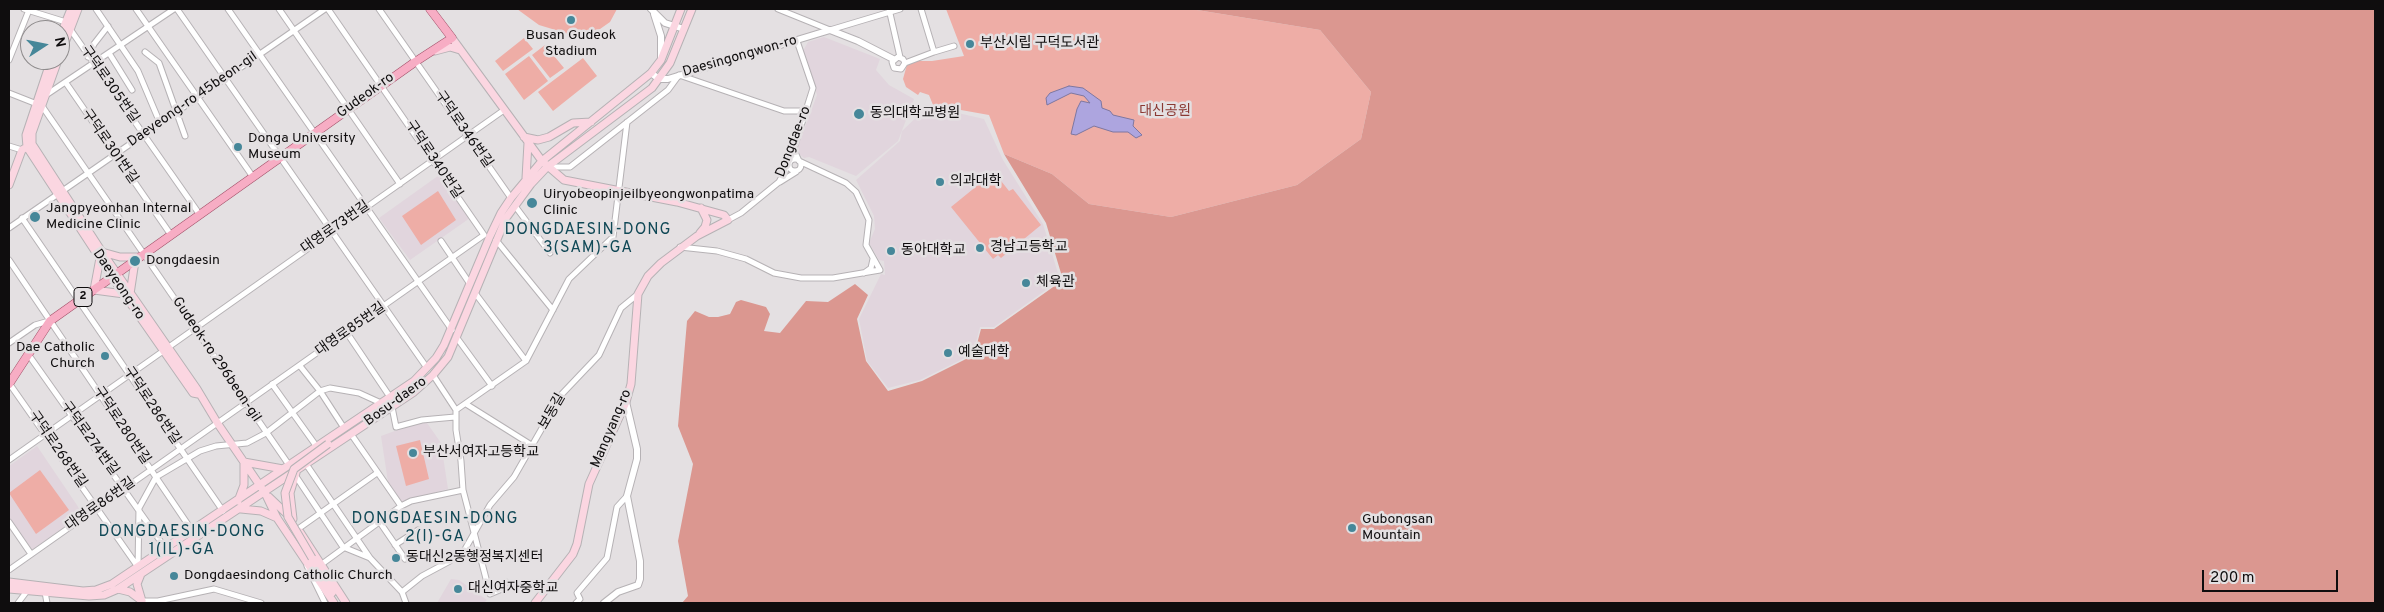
<!DOCTYPE html>
<meta charset="utf-8">
<style>
body{margin:0}
#map{position:relative;width:2384px;height:612px;overflow:hidden;background:#e4e0e2;font-family:Overpass,sans-serif}
canvas{display:block}
.frame{position:absolute;inset:0;border:10px solid #0f0d0e;pointer-events:none}
.north{position:absolute;left:20px;top:20px;width:50px;height:50px;box-sizing:border-box;background:#e4e0e2;border:1px solid #8f8c8d;border-radius:50%;rotate:79deg;font-size:14px;font-weight:700;line-height:20px;text-align:center;color:#0f0d0e}
.north::after{content:'';display:block;margin:auto;width:18px;height:22px;background:#468799;clip-path:polygon(50% 0,100% 100%,50% 72%,0 100%)}
.scale{position:absolute;left:2202px;top:570px;width:136px;height:22px;box-sizing:border-box;border:2px solid #0f0d0e;border-top:0;padding-left:6px;font-size:15px;line-height:18px;white-space:nowrap;color:#0f0d0e;-webkit-text-stroke:4px #e4e0e2;paint-order:stroke}
</style>
<div id="map">
<canvas width="2384" height="612"></canvas>
<div class="frame"></div>
<div class="north">N</div>
<div class="scale">200 m</div>
</div>
<script>
const ctx = document.querySelector('canvas').getContext('2d');
ctx.lineJoin = 'round';
function paint(path, color) {
  ctx.fillStyle = color;
  ctx.fill(path, 'evenodd');
}
function shape(rows) {
  const path = new Path2D();
  for (const r of rows) {
    if (r.length === 3) {
      path.moveTo(r[0] + r[2], r[1]);
      path.arc(r[0], r[1], r[2], 0, 2 * Math.PI);
      continue;
    }
    path.moveTo(r[0], r[1]);
    for (let i = 2; i < r.length; i += 2) path.lineTo(r[i], r[i + 1]);
  }
  return path;
}
function trace(path, color, width, dash) {
  ctx.strokeStyle = color;
  ctx.lineWidth = width;
  ctx.lineCap = dash ? 'butt' : 'round';
  ctx.setLineDash(dash || []);
  ctx.stroke(path);
}
function drawText(font, color, halo, rows, align = 'center') {
  ctx.font = font + ' Overpass,"Noto Sans KR",sans-serif';
  ctx.lineWidth = 5;
  ctx.setLineDash([]);
  ctx.textBaseline = 'middle';
  ctx.strokeStyle = halo;
  ctx.fillStyle = color;
  for (const [text, x, y, turn = 0] of rows) {
    ctx.save();
    ctx.translate(x, y);
    ctx.rotate((+turn || 0) * Math.PI / 180);
    ctx.textAlign = isNaN(turn) ? turn : align;
    if (halo) ctx.strokeText(text, 0, 0);
    ctx.fillText(text, 0, 0);
    ctx.restore();
  }
}
paint(shape([
 [824,37,880,59,876,70,889,85,914,99,898,141,856,176,809,157,804,158,796,151,817,95,803,51,808,42],
 [932,107,984,119,1003,160,1043,224,1060,280,994,327,980,327,973,354,920,380,888,388,867,361,859,319,881,274,885,275,884,261,879,260,869,243,875,229,874,216,856,180,900,141,902,131,926,108],
 [442,173,470,218,410,260,379,218],
 [425,420,441,443,448,489,402,502,388,482,381,436],
 [37,446,83,514,32,550,9,517,9,466],
 [451,579,459,580,487,600,484,603,437,603]
]), '#e1d5dd');
paint(shape([
 [517,9,617,9,610,22,600,29,572,35,539,25],
 [946,9,1191,9,1320,30,1371,92,1361,139,1297,185,1171,217,1089,204,1052,174,1004,154,989,115,933,105,929,95,920,92,918,95,906,87,903,79,908,61,932,61,964,56],
 [524,38,533,49,503,71,495,61],
 [545,45,564,68,550,78,532,55],
 [529,56,548,81,524,100,505,74],
 [583,58,597,76,553,111,538,92],
 [994,172,1009,191,1013,189,1041,225,1001,258,998,255,993,259,951,207],
 [438,191,456,220,421,245,402,216],
 [420,440,429,479,406,486,396,446],
 [40,470,69,510,36,534,9,493]
]), '#eeada6');
paint(shape([
 [1191,9,2375,9,2375,603,682,603,688,596,678,541,693,464,678,426,687,321,695,311,709,317,718,317,730,314,736,302,741,300,766,307,770,314,764,331,780,333,806,301,828,302,855,284,868,295,857,319,866,361,888,391,922,381,974,355,981,329,994,329,1063,280,1046,223,1004,154,1052,174,1089,204,1171,217,1297,185,1361,139,1371,92,1320,30]
]), '#db9790');
const water = shape([
 [1069,86,1083,88,1101,101,1102,108,1110,111,1113,115,1134,120,1133,126,1142,135,1136,138,1128,132,1113,132,1094,126,1076,135,1071,134,1077,109,1081,101,1090,103,1084,96,1071,93,1047,105,1046,98,1050,93,1069,86]
]);
paint(water, '#ada5df');
trace(water, '#7e77a0', 1);
const minor = shape([
 [24,9,66,22],
 [96,9,138,71,160,123],
 [136,9,253,177],
 [177,9,427,368],
 [228,9,452,330],
 [279,9,400,184],
 [328,9,484,235],
 [379,9,511,198],
 [778,9,830,30,900,9],
 [889,9,900,57],
 [921,9,934,52,954,46],
 [70,29,200,215],
 [145,52,159,63,185,136],
 [109,53,132,90],
 [88,57,94,44,108,26],
 [9,60,29,10],
 [905,63,903,59,898,57,892,62,894,68,901,69,905,63,934,52],
 [66,83,171,235],
 [9,93,42,106,289,465],
 [46,95,174,9],
 [9,146,22,150],
 [795,165,6],
 [548,167,570,167,668,90,679,75,784,111,807,111],
 [780,182,796,172],
 [515,206,550,253],
 [22,218,223,511],
 [728,220,741,213,779,182,789,164,813,88,797,41],
 [9,228,325,9],
 [496,240,553,310],
 [441,241,470,284],
 [680,247,717,251,746,259,774,273,801,278,833,278,880,270,866,245,869,220,856,192,846,183,799,161,793,148],
 [9,260,193,532],
 [864,273,871,268,873,259],
 [475,293,526,361],
 [347,333,390,397],
 [457,338,492,386],
 [9,343,35,325,49,321],
 [28,354,166,549],
 [300,366,320,391,344,428],
 [433,375,456,410,456,430,461,461,463,490,490,594,502,589,506,582],
 [9,383,138,567],
 [272,384,317,447],
 [466,404,533,446],
 [392,407,396,427,422,420,455,417],
 [456,410,526,361,569,279,613,237,627,122],
 [351,434,401,506],
 [9,460,504,110],
 [306,464,370,558,402,592,406,603],
 [295,475,343,547,370,558],
 [379,521,405,559],
 [9,522,31,554],
 [298,529,377,473],
 [395,545,418,530],
 [322,564,401,506,411,501,463,490],
 [307,566,325,603],
 [138,567,139,508,156,477,200,451,216,446,247,443,266,433,320,391,330,388,359,393,381,403],
 [9,570,484,235],
 [45,592,47,603],
 [402,592,422,576,450,561,464,551,490,505,514,477,561,395,599,355,621,308,638,294],
 [142,601,158,601,214,589,261,603],
 [18,603,27,591],
 [576,603,580,599,577,593,607,558,617,507,627,496]
]);
const tertiary = shape([
 [651,9,665,23,684,29],
 [654,14,661,36,661,59],
 [651,73,659,79,668,79,830,30,858,41,893,59],
 [604,603,618,592,638,585,640,579,640,561,627,496,637,459,637,449,626,402]
]);
const secondary = shape([
 [60,36,71,9],
 [452,38,542,161,564,180,677,202,724,215,728,220,697,236,661,263,648,276,638,294,631,384,626,402,589,484,577,544,573,554,535,603],
 [435,51,450,47,460,50],
 [60,56,78,9],
 [51,60,26,135,27,147,112,277,193,393,198,394],
 [58,60,32,133,32,144,102,252,197,389,218,424,265,493,277,518,334,603],
 [524,137,538,140,549,137,573,123,591,122],
 [526,178,528,143],
 [9,185,22,150,30,145],
 [700,233,705,227,707,220,701,208],
 [102,252,120,257,139,257],
 [100,258,94,290,124,294],
 [130,294,135,261],
 [269,497,290,517],
 [238,501,244,485,244,462,283,469],
 [241,509,261,511,277,518],
 [293,519,290,493,296,473],
 [300,532,346,603],
 [312,558,332,593],
 [141,574,137,584,142,601],
 [9,582,83,591,96,590,112,584,414,381,436,358,444,345,490,236,501,213,511,198,542,161,651,73,661,60,681,9],
 [9,589,89,596,104,595,118,589,414,392,433,375,448,357,506,218,531,184,547,167,652,88,670,63,692,9],
 [118,589,130,592,142,601]
]);
const primary = shape([
 [9,384,50,321,415,62,452,38,430,9]
]);
trace(minor, '#b6b2b5', 7);
trace(tertiary, '#b6b2b5', 8);
trace(secondary, '#b6b2b5', 9);
trace(primary, '#a3526a', 9);
trace(minor, '#fff', 5);
trace(tertiary, '#fff', 6);
trace(secondary, '#fbd6e1', 7);
trace(primary, '#f7adc4', 8);
const secondaryBridge = shape([
 [312,558,288,517,285,493,294,469,328,444]
]);
trace(secondaryBridge, '#b6b2b5', 9, []);
trace(secondaryBridge, '#fbd6e1', 7);
for (const [x, y, r, color] of [
 [571,20,5,"#468799"],
 [970,44,5,"#468799"],
 [859,114,6,"#468799"],
 [238,147,5,"#468799"],
 [940,182,5,"#468799"],
 [532,203,6,"#468799"],
 [35,217,6,"#468799"],
 [980,248,5,"#468799"],
 [891,251,5,"#468799"],
 [135,261,6,"#468799"],
 [1026,283,5,"#468799"],
 [948,353,5,"#468799"],
 [105,356,5,"#468799"],
 [413,453,5,"#468799"],
 [1352,528,5,"#468799"],
 [396,558,5,"#468799"],
 [174,576,5,"#468799"],
 [458,589,5,"#468799"]
]) {
  const dot = new Path2D();
  dot.arc(x, y, r, 0, 2 * Math.PI);
  ctx.fillStyle = color;
  ctx.fill(dot);
  trace(dot, '#e4e0e2', 2);
}
for (const [x, y, w] of [
 [83,297,18]
]) {
  const box = new Path2D();
  box.roundRect(x - w / 2, y - 9.5, w, 19, 4);
  ctx.fillStyle = '#e4e0e2';
  ctx.fill(box);
  trace(box, '#0f0d0e', 1);
}
drawText('bold 12px', '#0f0d0e', null, [
 ["2",83,297]
]);
drawText('14px', '#0f0d0e', '#e4e0e2', [
 ["Busan Gudeok",571,36,"center"],
 ["Stadium",571,52,"center"],
 ["부산시립 구덕도서관",980,44],
 ["동의대학교병원",870,114],
 ["Donga University",248,139],
 ["Museum",248,155],
 ["의과대학",950,182],
 ["Uiryobeopinjeilbyeongwonpatima",543,195],
 ["Clinic",543,211],
 ["Jangpyeonhan Internal",46,209],
 ["Medicine Clinic",46,225],
 ["경남고등학교",990,248],
 ["동아대학교",901,251],
 ["Dongdaesin",146,261],
 ["체육관",1036,283],
 ["Dae Catholic",95,348,"right"],
 ["Church",95,364,"right"],
 ["예술대학",958,353],
 ["부산서여자고등학교",423,453],
 ["Gubongsan",1362,520],
 ["Mountain",1362,536],
 ["동대신2동행정복지센터",406,558],
 ["Dongdaesindong Catholic Church",184,576],
 ["대신여자중학교",468,589]
], 'left');
drawText('14px', '#0f0d0e', '#e4e0e2', [
 ["Daesingongwon-ro",740,57,-16],
 ["구덕로305번길",109,85,55],
 ["Gudeok-ro",366,96,-36],
 ["Daeyeong-ro 45beon-gil",193,100,-35],
 ["구덕로346번길",463,130,55],
 ["Dongdae-ro",794,142,-69],
 ["구덕로301번길",109,147,55],
 ["구덕로340번길",433,160,56],
 ["대영로73번길",336,228,-35],
 ["Daeyeong-ro",118,285,56],
 ["대영로85번길",351,330,-35],
 ["Gudeok-ro 296beon-gil",216,360,56],
 ["Bosu-daero",396,402,-36],
 ["구덕로286번길",151,406,56],
 ["보동길",553,412,-60],
 ["구덕로280번길",121,426,56],
 ["Mangyang-ro",612,429,-67],
 ["구덕로274번길",89,439,54],
 ["구덕로268번길",57,450,55],
 ["대영로86번길",101,505,-35]
]);
drawText('14px', '#8b3933', '#e4e0e2', [
 ["대신공원",1165,112]
]);
ctx.letterSpacing = '1px';
drawText('16px', '#104856', '#e4e0e2', [
 ["DONGDAESIN-DONG",588,231],
 ["3(SAM)-GA",588,249],
 ["DONGDAESIN-DONG",435,520],
 ["2(I)-GA",435,538],
 ["DONGDAESIN-DONG",182,533],
 ["1(IL)-GA",182,551]
]);
ctx.letterSpacing = '0px';
</script>
